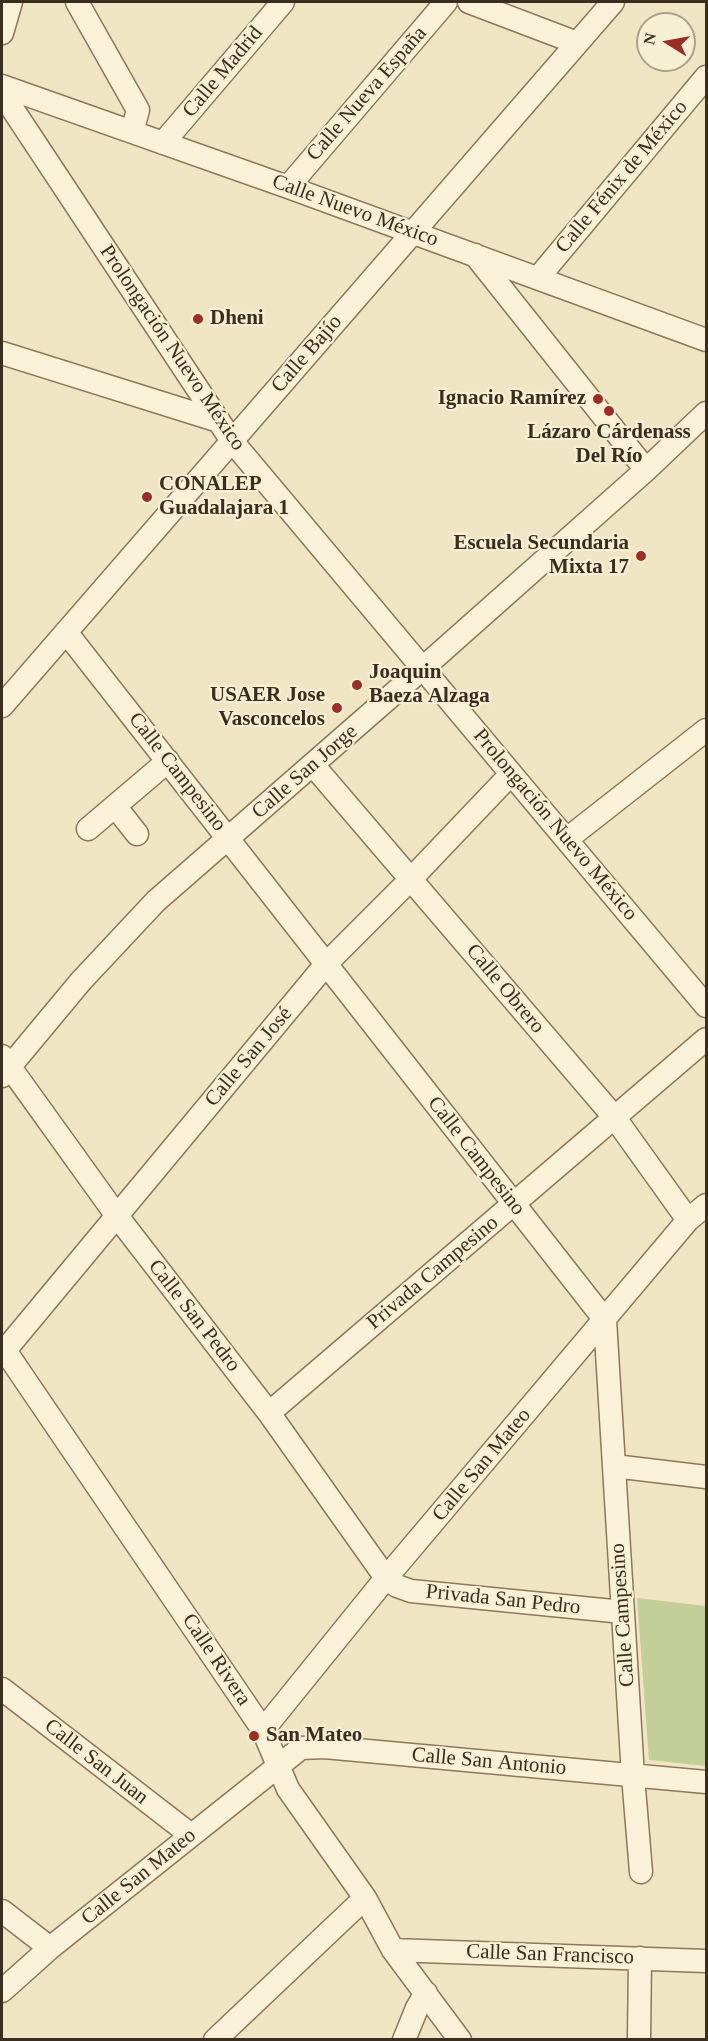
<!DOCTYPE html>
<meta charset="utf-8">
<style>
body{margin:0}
#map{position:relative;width:708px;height:2041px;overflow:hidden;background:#efe5c4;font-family:Georgia,serif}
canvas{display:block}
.frame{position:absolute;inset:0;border:3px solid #3a2e1e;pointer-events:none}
.north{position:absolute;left:636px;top:12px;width:60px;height:60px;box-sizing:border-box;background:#f6efd4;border:2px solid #aba28b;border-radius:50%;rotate:281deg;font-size:16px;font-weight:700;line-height:24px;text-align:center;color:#3a2e1e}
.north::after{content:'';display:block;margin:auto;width:21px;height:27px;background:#9b2f28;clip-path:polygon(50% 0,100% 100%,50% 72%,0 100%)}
</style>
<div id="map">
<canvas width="708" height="2041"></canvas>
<div class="frame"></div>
<div class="north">N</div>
</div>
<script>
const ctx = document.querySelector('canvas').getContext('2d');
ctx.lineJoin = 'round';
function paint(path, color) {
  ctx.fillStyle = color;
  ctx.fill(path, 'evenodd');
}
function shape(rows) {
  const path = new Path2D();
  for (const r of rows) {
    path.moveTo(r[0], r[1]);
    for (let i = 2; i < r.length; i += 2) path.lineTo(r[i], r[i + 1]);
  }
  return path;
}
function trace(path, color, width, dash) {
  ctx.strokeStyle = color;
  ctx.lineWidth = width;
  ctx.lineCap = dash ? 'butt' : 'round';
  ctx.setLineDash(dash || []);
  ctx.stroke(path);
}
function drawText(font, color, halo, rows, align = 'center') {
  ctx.font = font + ' Georgia,serif';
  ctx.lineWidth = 4.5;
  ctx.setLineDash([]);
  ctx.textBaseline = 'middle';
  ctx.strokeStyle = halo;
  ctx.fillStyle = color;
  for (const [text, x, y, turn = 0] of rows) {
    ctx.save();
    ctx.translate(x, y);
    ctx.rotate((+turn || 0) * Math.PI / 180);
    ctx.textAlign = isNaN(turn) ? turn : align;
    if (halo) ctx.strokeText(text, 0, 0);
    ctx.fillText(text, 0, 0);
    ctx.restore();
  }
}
paint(shape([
 [637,1598,706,1606,706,1766,649,1760]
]), '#c4ce98');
const minor = shape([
 [77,2,138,110,132,132],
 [469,2,577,43],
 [2,33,11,2],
 [2,86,288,187,706,340],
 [2,93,232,441,706,1006],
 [163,143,283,2],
 [288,187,446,2],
 [475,255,646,470],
 [538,278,706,77],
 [2,353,219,421],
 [66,632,605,1320,633,1776,641,1872],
 [2,706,613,2],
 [313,765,615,1118,688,1220],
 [115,806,137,834],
 [88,829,168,761],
 [567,839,706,730],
 [2,1056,117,1216,269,1413,386,1578,397,1586,411,1591,623,1612],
 [2,1076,81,981,156,901,423,668,646,470,706,413],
 [2,1346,263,1730,288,1789,365,1898,393,1950,460,2040],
 [2,1354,327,963,411,879,511,774],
 [269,1413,706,1039],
 [614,1466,706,1477],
 [2,1689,191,1835],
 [263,1730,386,1578,688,1220,706,1205],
 [2,1911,50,1948],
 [393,1950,706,1961],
 [2,1991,50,1948,301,1748,324,1747,706,1782],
 [215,2040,365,1898],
 [404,2040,417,2008,426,1993],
 [639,2040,640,1958]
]);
trace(minor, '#8b775a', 25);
trace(minor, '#faf2d8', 22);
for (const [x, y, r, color] of [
 [198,319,6,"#9b2f28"],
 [598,399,6,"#9b2f28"],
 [609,411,6,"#9b2f28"],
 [147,497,6,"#9b2f28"],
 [641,556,6,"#9b2f28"],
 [357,685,6,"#9b2f28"],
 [337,708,6,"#9b2f28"],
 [254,1736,6,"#9b2f28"]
]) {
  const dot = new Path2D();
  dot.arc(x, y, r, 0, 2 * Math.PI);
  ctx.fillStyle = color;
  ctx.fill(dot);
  trace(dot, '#f6efd4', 2);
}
drawText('21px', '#3a2e1e', '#f6efd4', [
 ["Calle Madrid",223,72,-50],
 ["Calle Nueva España",367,94,-49],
 ["Calle Fénix de México",622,177,-50],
 ["Calle Nuevo México",355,211,20],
 ["Prolongación Nuevo México",172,348,56],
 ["Calle Bajío",307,354,-49],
 ["Calle Campesino",177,772,52],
 ["Calle San Jorge",305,772,-41],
 ["Prolongación Nuevo México",555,825,50],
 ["Calle Obrero",505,989,50],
 ["Calle San José",249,1057,-50],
 ["Calle Campesino",476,1156,52],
 ["Privada Campesino",433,1273,-40],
 ["Calle San Pedro",194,1316,52],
 ["Calle San Mateo",482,1465,-50],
 ["Privada San Pedro",503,1600,6],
 ["Calle Campesino",623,1615,-94],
 ["Calle Rivera",216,1660,56],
 ["Calle San Juan",96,1762,38],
 ["Calle San Antonio",489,1762,5],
 ["Calle San Mateo",139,1877,-39],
 ["Calle San Francisco",550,1955,2]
]);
drawText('bold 21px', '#3a2e1e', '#f6efd4', [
 ["Dheni",210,319],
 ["Ignacio Ramírez",586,399,"right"],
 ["Lázaro Cárdenass",609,433,"center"],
 ["Del Río",609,457,"center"],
 ["CONALEP",159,485],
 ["Guadalajara 1",159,509],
 ["Escuela Secundaria",629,544,"right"],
 ["Mixta 17",629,568,"right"],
 ["Joaquin",369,673],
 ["Baeza Alzaga",369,697],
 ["USAER Jose",325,696,"right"],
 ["Vasconcelos",325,720,"right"],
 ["San Mateo",266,1736]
], 'left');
</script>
